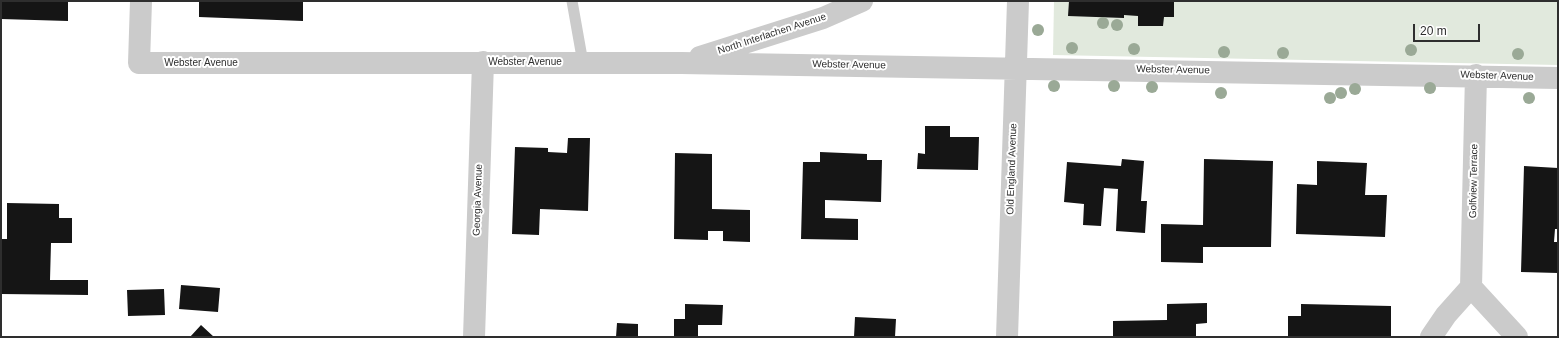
<!DOCTYPE html>
<style>
body{margin:0}
#map{position:relative;width:1559px;height:338px;overflow:hidden;background:#fff;font-family:Arial,sans-serif}
canvas{display:block}
.frame{position:absolute;inset:0;border:2px solid #2e2e2e;pointer-events:none}
.scale{position:absolute;left:1413px;top:24px;width:67px;height:18px;box-sizing:border-box;border:2px solid #2e2e2e;border-top:0;padding-left:5px;font-size:12px;line-height:14px;white-space:nowrap;color:#2e2e2e;-webkit-text-stroke:3px #fff;paint-order:stroke}
</style>
<div id="map">
<canvas width="1559" height="338"></canvas>
<div class="frame"></div>
<div class="scale">20 m</div>
</div>
<script>
const ctx = document.querySelector('canvas').getContext('2d');
ctx.lineJoin = 'round';
function paint(path, color) {
  ctx.fillStyle = color;
  ctx.fill(path, 'evenodd');
}
function shape(rows) {
  const path = new Path2D();
  for (const r of rows) {
    path.moveTo(r[0], r[1]);
    for (let i = 2; i < r.length; i += 2) path.lineTo(r[i], r[i + 1]);
  }
  return path;
}
function trace(path, color, width, dash) {
  ctx.strokeStyle = color;
  ctx.lineWidth = width;
  ctx.lineCap = dash ? 'butt' : 'round';
  ctx.setLineDash(dash || []);
  ctx.stroke(path);
}
function drawText(font, color, halo, rows, align = 'center') {
  ctx.font = font + ' Arial,sans-serif';
  ctx.lineWidth = 4;
  ctx.setLineDash([]);
  ctx.textBaseline = 'middle';
  ctx.strokeStyle = halo;
  ctx.fillStyle = color;
  for (const [text, x, y, turn = 0] of rows) {
    ctx.save();
    ctx.translate(x, y);
    ctx.rotate((+turn || 0) * Math.PI / 180);
    ctx.textAlign = isNaN(turn) ? turn : align;
    if (halo) ctx.strokeText(text, 0, 0);
    ctx.fillText(text, 0, 0);
    ctx.restore();
  }
}
paint(shape([
 [1054,1,1558,1,1558,65,1053,55]
]), '#e1e9dd');
paint(shape([
 [1,1,68,1,68,21,1,19],
 [199,1,303,1,303,21,199,17],
 [1069,1,1174,1,1174,17,1164,17,1163,26,1138,26,1138,16,1124,15,1124,18,1068,16],
 [925,126,950,126,950,137,979,137,978,170,917,169,918,153,925,154],
 [568,138,590,138,588,211,540,209,539,235,512,234,515,147,548,148,548,152,567,153],
 [820,152,867,154,867,160,882,160,881,202,825,200,825,218,858,219,858,240,801,239,803,162,820,162],
 [675,153,712,154,712,209,750,210,750,242,723,241,723,231,708,231,708,240,674,239],
 [1122,159,1144,161,1141,201,1147,201,1145,233,1116,231,1118,189,1104,188,1101,226,1083,225,1084,204,1064,202,1067,162,1121,166],
 [1204,159,1273,161,1271,247,1203,247,1203,263,1161,262,1161,224,1203,225],
 [1317,161,1367,163,1365,195,1387,195,1385,237,1296,234,1297,184,1317,185],
 [1524,166,1558,168,1558,229,1555,229,1554,242,1558,242,1558,273,1521,272],
 [7,203,59,204,59,218,72,218,72,243,51,243,50,280,88,280,88,295,1,294,1,239,7,239],
 [181,285,220,288,218,312,179,309],
 [164,289,165,315,128,316,127,290],
 [1207,303,1207,323,1196,324,1196,337,1113,337,1113,321,1167,320,1167,304],
 [685,304,723,305,722,325,698,325,698,337,674,337,674,319,685,319],
 [1301,304,1391,306,1391,337,1288,337,1288,316,1301,316],
 [855,317,896,319,895,337,854,337],
 [617,323,638,324,638,337,616,337],
 [201,325,214,337,190,337]
]), '#151515');
trace(shape([
 [572,1,583,63]
]), '#cbcbcb', 11);
trace(shape([
 [141,1,139,63,681,63,1558,78],
 [700,57,823,18,862,1],
 [1471,287,1517,337],
 [474,337,483,62],
 [1007,337,1018,1],
 [1431,337,1446,315,1471,287,1476,75]
]), '#cbcbcb', 22);
ctx.fillStyle = '#9aa996';
for (const [x, y] of [
 [1103,23],
 [1117,25],
 [1038,30],
 [1072,48],
 [1134,49],
 [1411,50],
 [1224,52],
 [1283,53],
 [1518,54],
 [1054,86],
 [1114,86],
 [1152,87],
 [1430,88],
 [1355,89],
 [1221,93],
 [1341,93],
 [1330,98],
 [1529,98]
]) {
  ctx.beginPath();
  ctx.arc(x, y, 6, 0, 2 * Math.PI);
  ctx.fill();
}
drawText('10px', '#2e2e2e', '#fff', [
 ["North Interlachen Avenue",772,34,-18],
 ["Webster Avenue",525,62],
 ["Webster Avenue",201,63],
 ["Webster Avenue",849,65,1],
 ["Webster Avenue",1173,70,1],
 ["Webster Avenue",1497,76,2],
 ["Old England Avenue",1012,169,-88],
 ["Golfview Terrace",1474,181,-89],
 ["Georgia Avenue",478,200,-88]
]);
</script>
